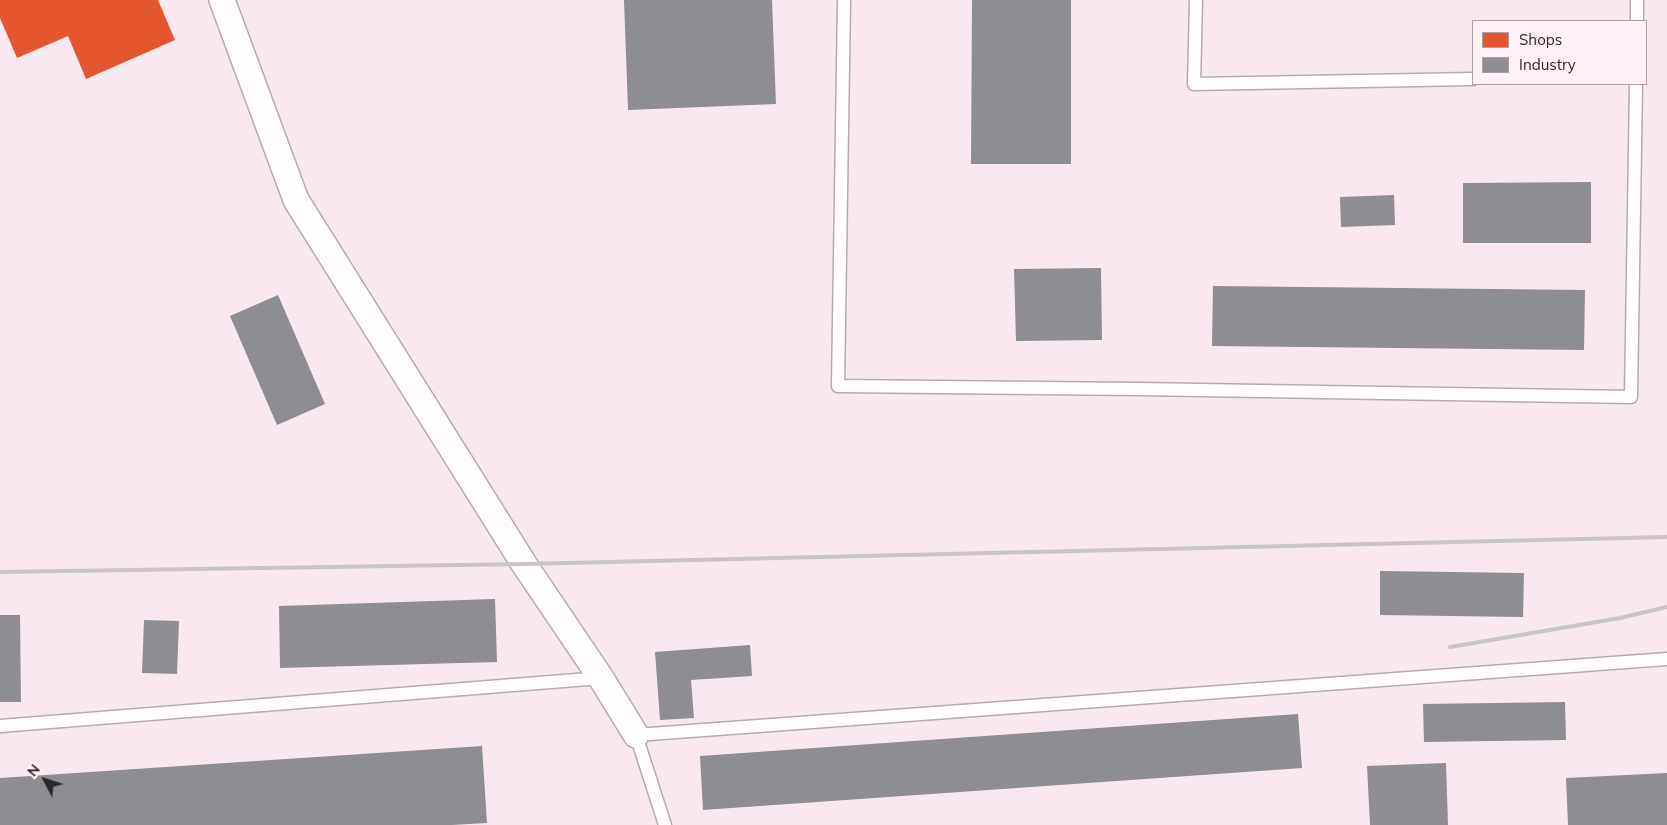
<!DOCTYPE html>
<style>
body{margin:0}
#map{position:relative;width:1667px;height:825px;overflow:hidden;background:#fcf4f8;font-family:Mulish,sans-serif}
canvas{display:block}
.legend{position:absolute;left:1472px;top:20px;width:175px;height:65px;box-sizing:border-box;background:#fff1f7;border:1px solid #aba0a5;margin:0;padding:6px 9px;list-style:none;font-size:15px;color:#2d2729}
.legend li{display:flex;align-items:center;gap:10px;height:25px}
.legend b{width:25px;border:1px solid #aba0a5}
.north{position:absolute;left:20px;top:755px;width:50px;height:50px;-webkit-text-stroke:4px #fff1f7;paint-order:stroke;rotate:310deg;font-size:14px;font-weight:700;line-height:20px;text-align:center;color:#2d2729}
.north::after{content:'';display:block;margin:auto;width:18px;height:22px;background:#2d2729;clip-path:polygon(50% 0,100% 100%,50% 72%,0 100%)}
</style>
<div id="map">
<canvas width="1667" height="825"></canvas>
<ul class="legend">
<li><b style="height:14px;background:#e4572e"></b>Shops</li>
<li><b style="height:14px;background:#8d8d92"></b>Industry</li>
</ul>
<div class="north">N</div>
</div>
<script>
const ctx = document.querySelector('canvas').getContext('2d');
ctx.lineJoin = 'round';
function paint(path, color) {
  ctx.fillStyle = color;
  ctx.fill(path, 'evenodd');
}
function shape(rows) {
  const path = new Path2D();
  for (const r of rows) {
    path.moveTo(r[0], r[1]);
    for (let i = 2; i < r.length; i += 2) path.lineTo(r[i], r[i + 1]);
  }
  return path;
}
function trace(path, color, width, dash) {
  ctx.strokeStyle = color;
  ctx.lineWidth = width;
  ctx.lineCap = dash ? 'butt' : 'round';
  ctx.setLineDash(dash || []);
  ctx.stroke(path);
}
paint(shape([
 [0,0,1667,0,1667,825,0,825],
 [1473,21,1646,21,1646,84,1473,84]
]), '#f9e8f0');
paint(shape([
 [0,0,158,0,175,40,86,79,68,36,17,58,0,18]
]), '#e4572e');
paint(shape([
 [624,0,772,0,776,104,628,110],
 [972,0,1071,0,1071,164,971,164],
 [1591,182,1591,243,1463,243,1463,183],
 [1394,195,1395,225,1341,227,1340,197],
 [1101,268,1102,340,1016,341,1014,269],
 [1213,286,1585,290,1584,350,1212,346],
 [278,295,325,404,277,425,230,316],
 [1380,571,1524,573,1523,617,1380,615],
 [495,599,497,662,280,668,279,606],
 [0,615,20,615,21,702,0,702],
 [144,620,179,621,177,674,142,673],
 [750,645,752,676,691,680,694,718,660,720,655,652],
 [1565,702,1566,740,1424,742,1423,704],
 [1298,714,1302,768,703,810,700,756],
 [482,746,487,823,452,825,0,825,0,778],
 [1446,763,1448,825,1370,825,1367,766],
 [1667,773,1667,825,1568,825,1566,778]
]), '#8d8d92');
const lane = shape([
 [844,0,838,386,1138,389,1631,397,1636,84],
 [1196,0,1194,84,1473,79],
 [1637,21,1637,0],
 [0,726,601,678],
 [665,825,636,735,1667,659]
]);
const street = shape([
 [222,0,296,200,524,564,601,678,636,735]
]);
trace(lane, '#b2acaf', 15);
trace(street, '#b2acaf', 28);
trace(lane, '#fffdfe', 12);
trace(street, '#fffdfe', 25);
trace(shape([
 [0,572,524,564,1667,537],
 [1450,647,1620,618,1667,607]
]), '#c7c5c6', 4);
</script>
